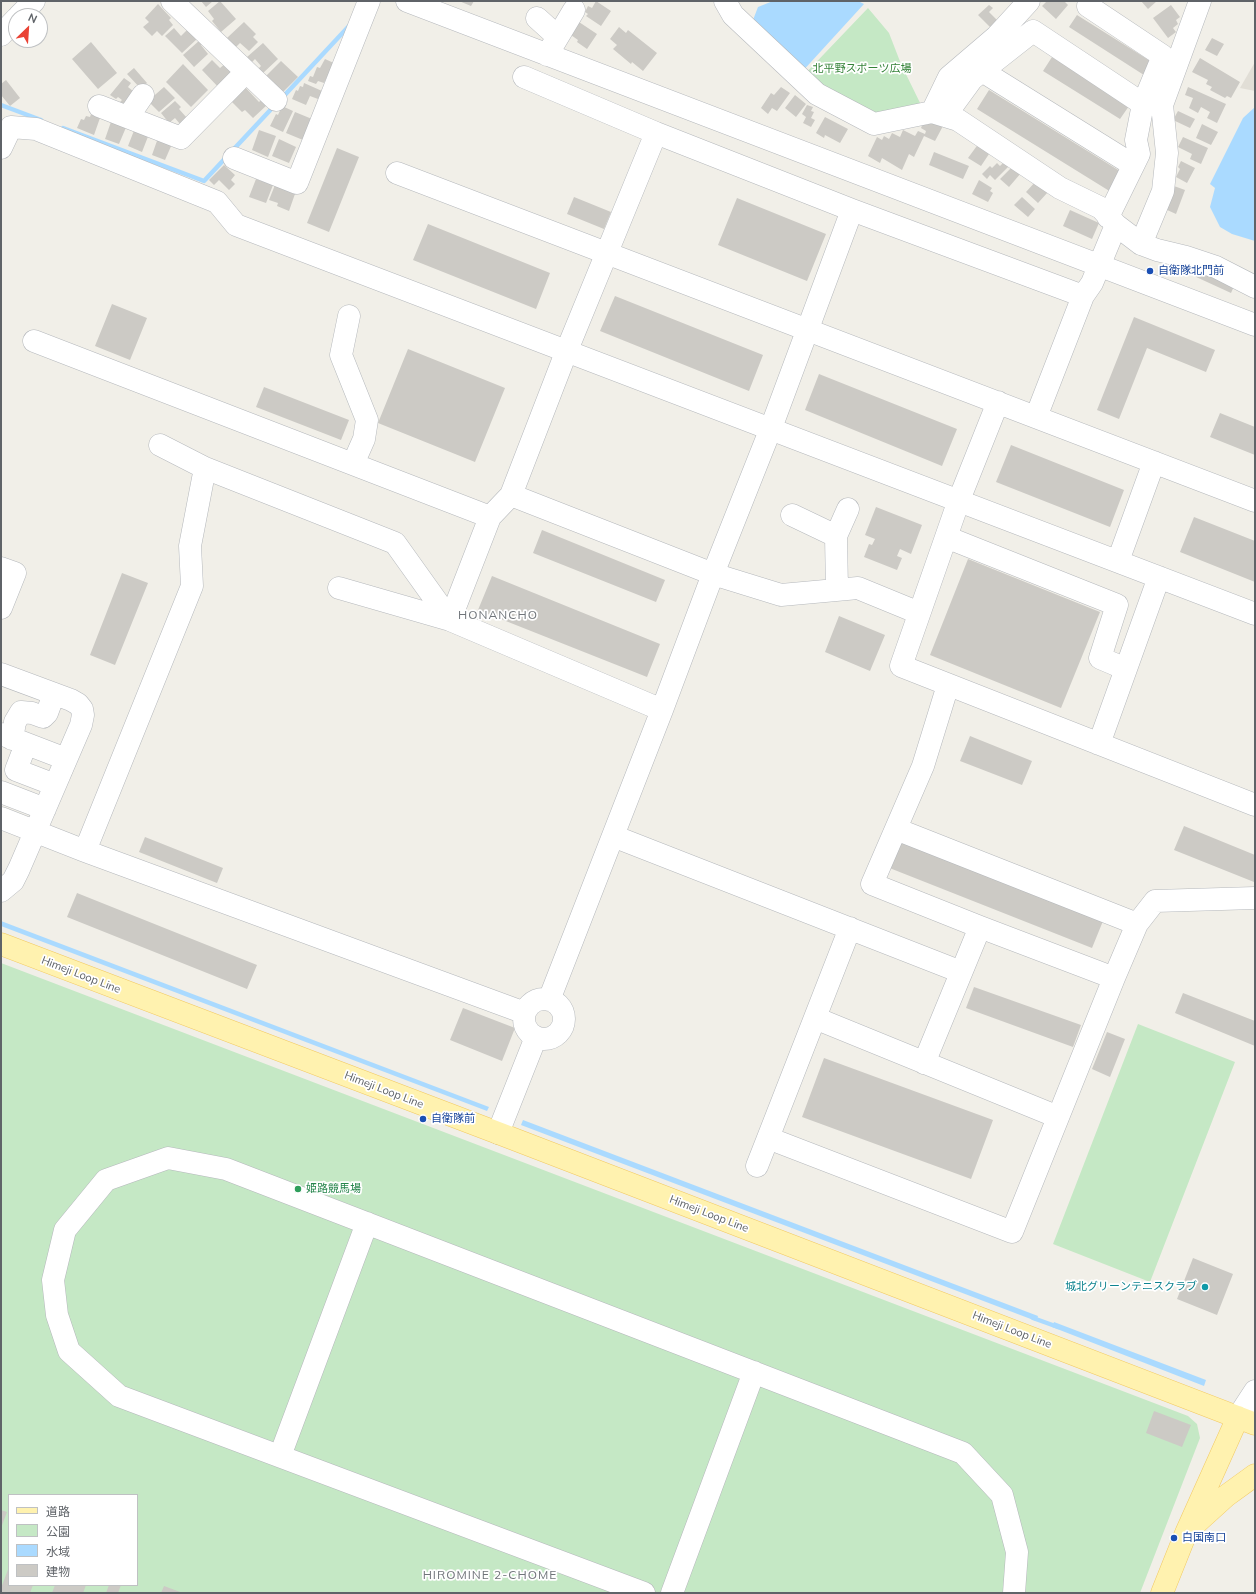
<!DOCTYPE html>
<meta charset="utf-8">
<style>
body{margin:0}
#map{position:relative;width:1256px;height:1594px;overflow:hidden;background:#f1efe8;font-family:Mulish,"Noto Sans JP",sans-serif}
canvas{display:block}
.frame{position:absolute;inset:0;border:2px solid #5f6368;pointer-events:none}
.legend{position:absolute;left:8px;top:1494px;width:130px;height:92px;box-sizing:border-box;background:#fff;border:1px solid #bfc1c3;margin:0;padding:5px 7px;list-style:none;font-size:12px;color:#5f6368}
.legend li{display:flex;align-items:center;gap:8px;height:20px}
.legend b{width:20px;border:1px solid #bfc1c3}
.north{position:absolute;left:8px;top:8px;width:40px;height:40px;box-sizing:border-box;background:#fff;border:1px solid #bfc1c3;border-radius:50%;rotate:25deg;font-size:11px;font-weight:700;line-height:16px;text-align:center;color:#5f6368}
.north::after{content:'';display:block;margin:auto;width:14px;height:18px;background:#ea4335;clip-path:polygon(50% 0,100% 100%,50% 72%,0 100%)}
</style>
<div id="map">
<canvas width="1256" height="1594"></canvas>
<div class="frame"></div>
<ul class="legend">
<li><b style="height:5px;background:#fff2af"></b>道路</li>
<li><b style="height:11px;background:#c5e8c5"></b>公園</li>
<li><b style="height:11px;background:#aadaff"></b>水域</li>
<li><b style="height:11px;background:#cccac5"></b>建物</li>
</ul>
<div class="north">N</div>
</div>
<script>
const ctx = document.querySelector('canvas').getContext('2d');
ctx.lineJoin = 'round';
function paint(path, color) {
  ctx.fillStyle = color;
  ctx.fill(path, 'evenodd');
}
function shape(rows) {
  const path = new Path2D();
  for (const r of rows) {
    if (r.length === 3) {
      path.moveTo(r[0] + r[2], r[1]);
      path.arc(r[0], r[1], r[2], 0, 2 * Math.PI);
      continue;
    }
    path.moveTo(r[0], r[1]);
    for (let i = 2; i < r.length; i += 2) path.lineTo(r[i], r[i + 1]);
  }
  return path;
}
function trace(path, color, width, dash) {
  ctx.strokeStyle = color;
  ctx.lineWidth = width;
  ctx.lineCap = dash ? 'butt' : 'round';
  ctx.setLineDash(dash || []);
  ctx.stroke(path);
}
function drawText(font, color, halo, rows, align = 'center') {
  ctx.font = font + ' Mulish,"Noto Sans JP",sans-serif';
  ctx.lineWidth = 3.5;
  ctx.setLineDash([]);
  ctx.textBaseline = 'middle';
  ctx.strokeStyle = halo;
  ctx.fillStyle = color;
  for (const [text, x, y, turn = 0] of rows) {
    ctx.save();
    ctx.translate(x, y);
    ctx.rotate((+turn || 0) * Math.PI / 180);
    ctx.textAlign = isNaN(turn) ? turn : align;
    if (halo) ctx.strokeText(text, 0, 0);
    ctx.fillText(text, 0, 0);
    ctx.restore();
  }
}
paint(shape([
 [1255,62,1255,91,1240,88]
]), '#e1ded6');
paint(shape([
 [868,8,889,33,901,64,923,109,869,118,803,76],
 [1,963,1188,1416,1197,1424,1200,1438,1140,1593,1,1593],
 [9,1495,137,1495,137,1585,9,1585],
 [1138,1024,1235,1062,1150,1282,1053,1244]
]), '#c5e8c5');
paint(shape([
 [773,1,858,1,864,4,800,74,753,20,758,7],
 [1255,107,1255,241,1232,234,1220,227,1210,207,1215,188,1210,184,1243,118],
 [1,921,489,1107,487,1111,1,926],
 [523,1120,1038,1316,1037,1319,1036,1321,521,1125],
 [1054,1322,1206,1380,1204,1386,1052,1327]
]), '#aadaff');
trace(shape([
 [282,98,349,26],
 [1,105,41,120],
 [63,128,204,181,275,105],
 [1033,1318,1058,1327]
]), '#aadaff', 4.5);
paint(shape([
 [201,1,213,1,206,7],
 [220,1,236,19,221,32,212,21,214,19,208,11],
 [459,1,474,1,471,6],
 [596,1,611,11,601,26,586,16,588,14,585,12,588,6,592,8],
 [1047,1,1064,1,1068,5,1056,19,1042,6],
 [1141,1,1157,1,1148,9],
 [158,4,171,18,169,20,173,25,162,36,157,31,152,36,143,27,149,22,145,18],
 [989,5,993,8,989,12,998,21,991,28,978,15],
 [1171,5,1180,17,1176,20,1178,24,1173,28,1176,32,1168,38,1153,18],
 [1077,15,1155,64,1147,77,1069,27],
 [244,22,256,34,253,37,258,42,249,51,240,43,236,47,227,38],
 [579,22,597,34,587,49,577,42,578,40,571,35],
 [619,27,626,33,628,30,657,53,643,71,632,62,631,64,613,49,617,45,610,39],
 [174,28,181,36,189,28,198,38,182,53,165,36],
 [1212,38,1224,44,1217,56,1205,50],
 [200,40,203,43,201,45,208,54,194,67,183,55],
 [91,42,117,73,98,89,72,59],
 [263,43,278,59,262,74,258,69,261,66,255,59,252,62,247,57],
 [1052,57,1129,106,1120,119,1043,71],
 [1200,58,1240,82,1231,98,1227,96,1225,98,1210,90,1212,87,1206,84,1208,80,1192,72],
 [325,59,336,64,329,73,324,83,318,81,316,84,308,81,310,76,313,77,317,67,320,68],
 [212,60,220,68,226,63,234,71,221,90,202,70],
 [281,61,298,77,280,95,263,79],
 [183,64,208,90,191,107,166,82],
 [134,68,147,83,141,89,127,74],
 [124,78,131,83,128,87,133,91,124,104,120,102,122,100,118,97,116,99,110,95],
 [6,80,20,98,10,106,1,95,1,84],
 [304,83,322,91,318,99,310,96,306,105,292,99,296,90,298,91,300,86,303,87],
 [164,87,175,98,159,112,148,101],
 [245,87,259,102,262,99,267,105,253,118,245,110,242,112,231,101],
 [781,87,790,93,777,111,772,108,768,114,761,108,771,93,774,95],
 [1188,87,1226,104,1217,123,1207,118,1210,112,1201,107,1198,113,1189,108,1193,98,1185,95],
 [989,90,1123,173,1111,192,977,109],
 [795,95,806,104,796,117,785,108],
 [175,101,181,107,179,109,187,118,180,124,175,118,169,123,161,113],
 [807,105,813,107,811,111,814,112,811,118,815,120,811,127,803,123,806,117,802,114],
 [282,106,293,111,283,132,270,126,276,114,278,115],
 [1178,111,1195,119,1190,128,1173,120],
 [295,112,312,119,303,140,286,133],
 [91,114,95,116,101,115,94,135,77,128,81,119,84,120,86,116,90,117],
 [825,117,848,129,840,143,825,135,824,138,816,133],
 [112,119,127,125,119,144,105,139],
 [930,120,943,126,935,141,924,136,914,157,909,154,902,170,882,158,880,163,868,156,877,137,882,140,884,136,889,139,892,133,900,137,903,130,915,136,918,131,925,134,926,131,921,128,923,123,927,125],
 [1202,124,1218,132,1211,145,1196,138],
 [135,128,149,134,142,152,128,146],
 [259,130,276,136,268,157,252,150],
 [1183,137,1208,148,1201,164,1190,159,1192,154,1178,147],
 [158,138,172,144,165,160,152,155],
 [279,139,296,147,289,163,272,156],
 [979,143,991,151,981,166,968,158],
 [337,148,359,157,329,232,307,223],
 [934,152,969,166,963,179,929,165],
 [1181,161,1195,168,1187,183,1176,177,1180,169,1178,167],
 [1004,162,1009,166,995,180,990,175,987,179,982,174,990,166,992,168,997,163,1000,166],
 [224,165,235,175,231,180,235,184,229,190,219,180,214,185,209,180],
 [1013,166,1021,173,1009,187,1000,179],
 [256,179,273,185,266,203,249,197],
 [979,180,992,188,990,191,993,193,988,202,972,194],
 [1036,181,1048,192,1038,203,1026,192],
 [275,185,296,191,289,211,277,206,278,203,269,200],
 [1174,186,1185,190,1176,214,1165,209],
 [574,197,611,212,604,229,567,214],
 [1022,197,1035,209,1028,217,1014,205],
 [737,198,826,234,807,281,718,245],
 [1070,210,1099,223,1092,239,1063,226],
 [428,224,550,273,536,309,413,260],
 [1199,267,1235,284,1231,293,1194,276],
 [615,296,763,355,749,391,600,331],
 [112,304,147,318,130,360,95,346],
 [1134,317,1215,350,1206,372,1147,348,1119,419,1097,410],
 [408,349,505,388,475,462,378,423],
 [819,374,957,429,942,466,805,410],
 [264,387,349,420,341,440,256,407],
 [1220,413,1255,427,1255,455,1210,437],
 [1011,445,1124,490,1110,527,996,482],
 [876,507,922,525,911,554,900,549,897,556,902,558,897,570,864,557,869,544,872,545,875,539,865,535],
 [1194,517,1255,541,1255,582,1180,552],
 [542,530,665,580,656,602,533,553],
 [968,559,1100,612,1061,708,930,655],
 [122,573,148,583,115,665,90,655],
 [492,576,660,644,647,677,478,610],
 [839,616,885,635,870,671,825,652],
 [970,736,1032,761,1022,785,960,761],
 [1184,826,1255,855,1254,882,1174,850],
 [145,837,223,868,217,883,139,852],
 [897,840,1103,921,1092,948,887,867],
 [77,893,257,965,247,989,67,917],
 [974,987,1081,1025,1073,1047,966,1008],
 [1183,993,1255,1021,1255,1046,1175,1013],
 [463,1008,515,1028,502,1061,450,1040],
 [1107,1032,1125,1039,1110,1077,1092,1069],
 [824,1058,993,1120,971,1179,802,1117],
 [1193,1258,1233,1274,1217,1315,1177,1299],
 [1154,1411,1191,1425,1182,1447,1146,1433],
 [1,1510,7,1512,1,1528],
 [9,1567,9,1585,33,1585,30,1593,1,1593,1,1588],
 [55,1585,86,1585,83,1593,52,1593],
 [109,1585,121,1585,118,1593,106,1593],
 [164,1586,183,1593,161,1593]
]), '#cccac5');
const minor = shape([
 [172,1,276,100],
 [407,1,1255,325],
 [725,1,733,15,817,94,874,124,932,112,958,120,1060,188,1101,208,1116,225,1141,244,1157,250,1186,257,1216,267,1255,287],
 [1088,6,1163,56,1143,104,1136,140,1139,154,1108,217],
 [19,16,34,1],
 [537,18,558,37],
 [1,35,16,19],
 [547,55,574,10],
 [982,71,1133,165],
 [524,77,656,133,852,210,1083,296],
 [99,106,181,138,246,72],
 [932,112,949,77,997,36,1029,1],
 [945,116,972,79,1033,31,1143,104],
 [128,117,143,95],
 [1,148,11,127,36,129,217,202,236,225,1255,614],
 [234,158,297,183,369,1],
 [397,173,1255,501],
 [1141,244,1163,191,1167,153,1162,105,1200,1],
 [349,316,341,355,367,420,364,439,353,464],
 [34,341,490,517,511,495,713,574,781,595,858,588,919,613],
 [998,402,959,500,901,666,1255,805],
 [1036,417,1083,296,1092,283,1116,225],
 [160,445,205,468,395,543,450,620,662,710],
 [511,495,567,350,656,133],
 [792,515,836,536,848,509],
 [836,536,837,590],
 [946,537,1117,605,1100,658,1126,669],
 [1118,561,1154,462],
 [1,568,15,573,1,608],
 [339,588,450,620,490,517],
 [1,674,71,700,78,704,82,709,83,715,81,725,19,869,13,881,1,891],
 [948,685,923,766,872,884,980,927,1114,978],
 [1,734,66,759],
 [12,739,15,722,21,712,32,713,43,717,47,713,54,694],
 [26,744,16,770,55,785],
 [1099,744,1159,577],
 [1,792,45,809],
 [1,818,85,851,525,1013],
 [896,829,1137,924],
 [613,836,961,972],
 [85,851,192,586,190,546,205,468],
 [544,1019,20],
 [549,1000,662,710,713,574,771,428,852,210],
 [815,1018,1058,1117],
 [924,1063,980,927],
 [498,1133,536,1037],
 [768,1138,850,928],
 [757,1166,768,1138,1012,1232,1114,978,1137,924,1155,901,1255,898],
 [1238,1417,1255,1391],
 [280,1456,367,1223],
 [644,1593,119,1396,69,1351,57,1315,53,1280,65,1230,106,1180,168,1158,226,1169,963,1453,1002,1495,1017,1552,1014,1593],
 [672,1593,754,1372]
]);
const major = shape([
 [1,944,498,1133,1255,1424],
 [1194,1525,1226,1496,1255,1475],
 [1162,1593,1186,1533,1238,1417]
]);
trace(minor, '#b5b8bc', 23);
trace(major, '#f2c960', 23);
trace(minor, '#fff', 22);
trace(major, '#fff2af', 22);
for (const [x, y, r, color] of [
 [1150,271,4,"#1a4fb4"],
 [423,1119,4,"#1a4fb4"],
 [298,1189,4,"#2e9e5b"],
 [1205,1287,4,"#0f9aa8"],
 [1174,1538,4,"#1a4fb4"]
]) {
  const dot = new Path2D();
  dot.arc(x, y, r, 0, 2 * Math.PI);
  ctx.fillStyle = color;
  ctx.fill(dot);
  trace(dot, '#fff', 1.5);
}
drawText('11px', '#348238', '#fff', [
 ["北平野スポーツ広場",862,69]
]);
drawText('11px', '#164399', '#fff', [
 ["自衛隊北門前",1158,271],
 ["自衛隊前",431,1119],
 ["白国南口",1182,1538]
], 'left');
drawText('11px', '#5f6368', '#fff', [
 ["Himeji Loop Line",81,975,21],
 ["Himeji Loop Line",384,1090,21],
 ["Himeji Loop Line",709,1214,21],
 ["Himeji Loop Line",1012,1330,21]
]);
drawText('11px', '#27864d', '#fff', [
 ["姫路競馬場",306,1189]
], 'left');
drawText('11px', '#0d838f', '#fff', [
 ["城北グリーンテニスクラブ",1197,1287]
], 'right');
ctx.letterSpacing = '1px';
drawText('12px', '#70757a', '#fff', [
 ["HONANCHO",498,615],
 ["HIROMINE 2-CHOME",490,1575]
]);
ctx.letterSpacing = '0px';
</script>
